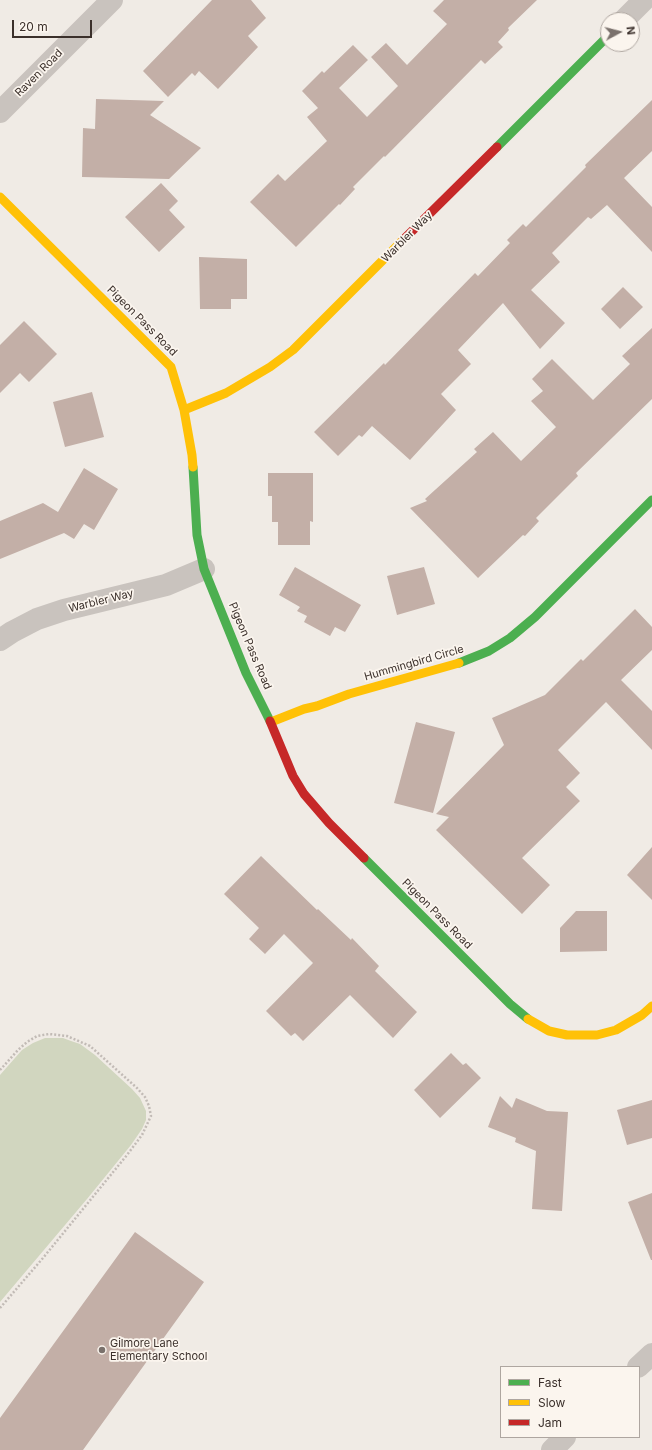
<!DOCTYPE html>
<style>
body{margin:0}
#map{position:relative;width:652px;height:1450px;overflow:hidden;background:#f0ebe5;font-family:Inter,sans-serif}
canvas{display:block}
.legend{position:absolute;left:500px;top:1366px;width:140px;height:72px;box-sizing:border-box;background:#fbf5ee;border:1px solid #aea6a0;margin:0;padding:5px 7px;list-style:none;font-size:12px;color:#3b302b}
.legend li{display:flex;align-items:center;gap:8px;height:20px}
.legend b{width:20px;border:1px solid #aea6a0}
.north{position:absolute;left:600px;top:12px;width:40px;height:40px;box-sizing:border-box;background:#fbf5ee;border:1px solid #aea6a0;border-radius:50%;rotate:83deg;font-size:11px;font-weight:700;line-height:16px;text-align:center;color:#3b302b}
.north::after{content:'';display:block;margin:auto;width:14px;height:18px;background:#7a716c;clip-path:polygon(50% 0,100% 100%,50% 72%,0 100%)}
.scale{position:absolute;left:12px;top:20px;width:80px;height:18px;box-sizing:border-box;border:2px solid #3b302b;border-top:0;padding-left:5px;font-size:12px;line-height:14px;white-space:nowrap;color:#3b302b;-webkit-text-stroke:3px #fbf5ee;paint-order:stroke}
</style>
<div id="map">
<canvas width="652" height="1450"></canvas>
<ul class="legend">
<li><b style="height:5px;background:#4caf50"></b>Fast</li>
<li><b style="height:5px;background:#ffc107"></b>Slow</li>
<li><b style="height:5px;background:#c62828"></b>Jam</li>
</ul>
<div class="north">N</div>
<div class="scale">20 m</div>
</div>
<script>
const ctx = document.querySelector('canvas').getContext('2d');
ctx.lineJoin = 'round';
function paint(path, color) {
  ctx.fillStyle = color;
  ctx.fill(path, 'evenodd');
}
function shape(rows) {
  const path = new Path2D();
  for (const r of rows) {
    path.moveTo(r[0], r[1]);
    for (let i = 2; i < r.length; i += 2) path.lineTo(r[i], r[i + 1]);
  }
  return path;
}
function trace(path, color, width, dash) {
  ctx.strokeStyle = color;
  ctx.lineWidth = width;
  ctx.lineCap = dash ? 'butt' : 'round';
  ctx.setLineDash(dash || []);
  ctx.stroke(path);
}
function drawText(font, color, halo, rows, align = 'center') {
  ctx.font = font + ' Inter,sans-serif';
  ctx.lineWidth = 3.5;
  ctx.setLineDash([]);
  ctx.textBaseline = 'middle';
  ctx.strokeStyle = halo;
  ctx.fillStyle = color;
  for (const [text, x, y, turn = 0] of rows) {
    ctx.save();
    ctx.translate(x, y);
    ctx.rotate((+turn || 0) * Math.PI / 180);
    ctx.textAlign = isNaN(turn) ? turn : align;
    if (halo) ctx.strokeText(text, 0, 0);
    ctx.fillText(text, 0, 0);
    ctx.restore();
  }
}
paint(shape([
 [45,1038,63,1038,71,1041,80,1044,95,1055,132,1089,140,1098,146,1111,146,1120,142,1129,131,1145,87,1199,0,1302,0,1075,22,1050,33,1043]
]), '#d1d6bf');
paint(shape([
 [212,0,251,0,266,18,248,36,258,47,218,89,199,71,195,76,192,73,168,97,143,71],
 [444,0,537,0,508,28,509,30,498,42,503,47,485,64,481,60,385,157,384,156,353,187,355,189,340,205,339,204,296,247,250,202,278,174,285,181,327,141,307,117,318,108,302,91,322,71,324,73,353,45,368,60,339,88,367,117,398,86,371,57,386,43,407,65,447,24,433,11],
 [96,99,164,101,150,115,201,148,169,179,82,177,83,128,95,129],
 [652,100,652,151,624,178,652,207,652,252,607,205,591,219,588,217,552,253,560,262,531,290,565,323,540,349,503,303,458,350,471,364,441,394,456,410,410,460,372,426,362,437,359,435,338,456,314,432,384,363,385,365,475,273,478,276,510,243,507,240,523,224,526,227,586,167,585,165],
 [161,183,178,201,169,210,185,227,159,252,125,217],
 [199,257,247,259,247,299,231,299,231,309,200,309],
 [623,287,643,307,620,329,601,309],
 [24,321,57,354,29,382,20,373,0,393,0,345],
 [652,328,652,399,576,473,578,476,536,518,539,521,525,536,523,535,478,578,410,508,427,501,425,499,477,452,474,449,493,432,521,461,556,427,531,401,543,391,532,379,552,359,593,400,630,364,622,356],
 [92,392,104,437,65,447,53,402],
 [84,468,118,489,94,530,84,524,74,539,64,533,0,559,0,521,43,503,58,512],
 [268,473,313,473,313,522,310,521,310,545,278,545,278,522,272,522,272,496,268,496],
 [295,567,361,605,345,632,335,627,330,636,304,622,307,616,297,611,300,607,279,595],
 [424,567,435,604,397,615,387,576],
 [635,609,652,627,652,650,621,680,652,711,652,750,606,702,558,750,580,773,566,787,580,801,522,858,550,885,522,914,436,830,449,817,436,814,504,745,492,718,545,695,581,659,583,661],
 [416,722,455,732,433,813,394,803],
 [652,847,652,900,627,875],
 [261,856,317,910,318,909,351,940,352,938,379,966,375,971,417,1012,393,1038,350,995,303,1041,295,1033,291,1036,266,1011,313,963,284,934,265,954,249,939,259,928,224,894],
 [576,911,607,911,607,951,560,952,560,928],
 [451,1053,463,1065,466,1063,481,1078,440,1118,414,1090],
 [500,1096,512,1108,516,1098,547,1111,568,1112,562,1211,532,1209,536,1151,515,1142,516,1138,488,1127],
 [652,1100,652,1138,627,1145,617,1110],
 [652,1193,652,1260,651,1260,628,1202],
 [135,1232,204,1282,83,1450,0,1450,0,1418]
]), '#c3afa7');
trace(shape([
 [0,1070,18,1050,27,1042,37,1036,49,1034,67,1036,90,1046,137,1088,145,1097,149,1106,151,1116,142,1135,127,1155,43,1258,0,1308]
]), '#c2bbb6', 2.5, [2, 2]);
trace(shape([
 [624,20,644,0],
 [0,112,112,0],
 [0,640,12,632,37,619,64,610,166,585,204,569],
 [638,1367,652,1354],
 [552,1450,565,1437]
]), '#c9c3be', 22);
trace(shape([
 [497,147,608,36],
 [193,467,197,535,204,569,246,673,270,721],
 [459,663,489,651,510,638,535,617,652,500],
 [364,858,510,1004,528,1019]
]), '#4caf50', 9);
trace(shape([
 [0,197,171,367,184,410,192,455,193,467],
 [184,410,226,393,270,367,293,350,403,240],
 [271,722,304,709,317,706,349,694,459,663],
 [528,1019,549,1031,567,1035,597,1035,616,1030,642,1015,652,1006]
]), '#ffc107', 9);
trace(shape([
 [403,240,497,147],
 [270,721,293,776,304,794,329,823,364,858]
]), '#c62828', 9);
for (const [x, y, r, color] of [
 [102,1350,4,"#7a716c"]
]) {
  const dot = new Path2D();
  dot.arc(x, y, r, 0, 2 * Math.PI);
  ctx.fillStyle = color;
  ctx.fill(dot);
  trace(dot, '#fbf5ee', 1.5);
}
drawText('11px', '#3b302b', '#fbf5ee', [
 ["Raven Road",39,73,-45],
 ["Warbler Way",407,237,-45],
 ["Pigeon Pass Road",142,321,45],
 ["Warbler Way",101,601,-14],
 ["Pigeon Pass Road",250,646,67],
 ["Hummingbird Circle",414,663,-16],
 ["Pigeon Pass Road",437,914,45]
]);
drawText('11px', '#3b302b', '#fbf5ee', [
 ["Gilmore Lane",110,1344],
 ["Elementary School",110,1357]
], 'left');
</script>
